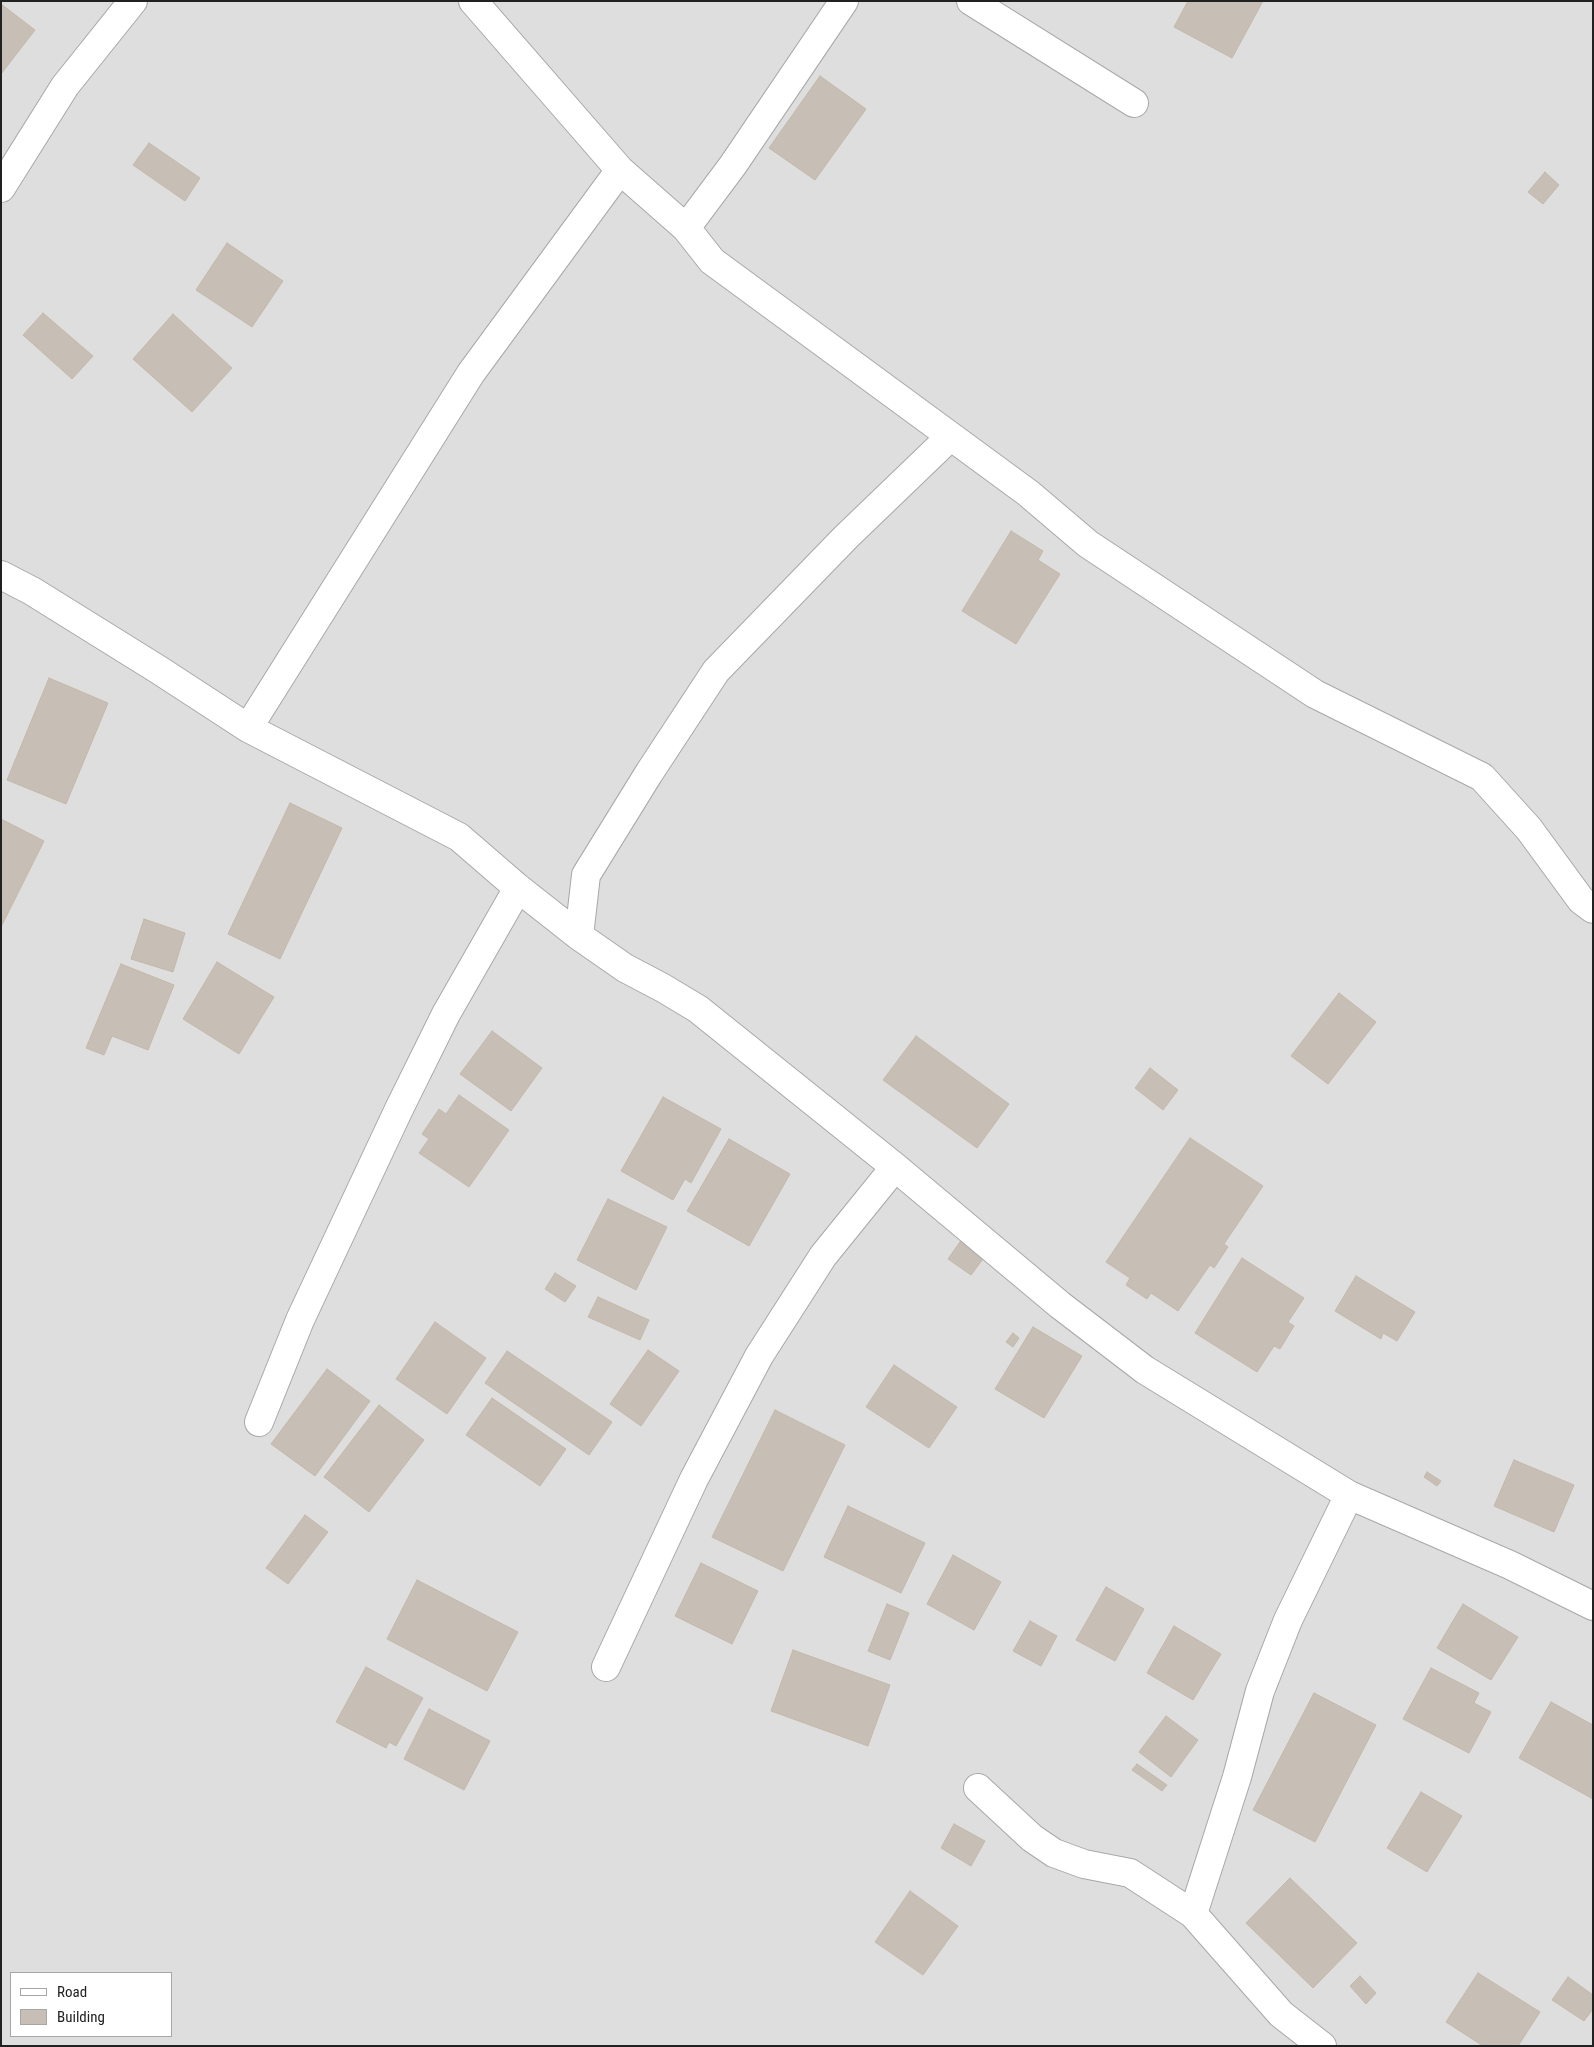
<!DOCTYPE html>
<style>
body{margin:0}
#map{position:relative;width:1594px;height:2047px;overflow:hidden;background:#f2efe7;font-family:"Roboto Condensed",sans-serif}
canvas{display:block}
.frame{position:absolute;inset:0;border:2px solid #212121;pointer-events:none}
.legend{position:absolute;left:10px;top:1972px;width:162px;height:65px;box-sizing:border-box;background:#fff;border:1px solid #a6a6a6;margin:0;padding:6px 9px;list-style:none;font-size:15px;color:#212121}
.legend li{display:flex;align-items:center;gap:10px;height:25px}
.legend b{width:25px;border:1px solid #a6a6a6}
</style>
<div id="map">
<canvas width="1594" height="2047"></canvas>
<div class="frame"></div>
<ul class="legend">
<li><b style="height:6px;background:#fff"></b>Road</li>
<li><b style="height:14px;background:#c7bfb6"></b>Building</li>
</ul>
</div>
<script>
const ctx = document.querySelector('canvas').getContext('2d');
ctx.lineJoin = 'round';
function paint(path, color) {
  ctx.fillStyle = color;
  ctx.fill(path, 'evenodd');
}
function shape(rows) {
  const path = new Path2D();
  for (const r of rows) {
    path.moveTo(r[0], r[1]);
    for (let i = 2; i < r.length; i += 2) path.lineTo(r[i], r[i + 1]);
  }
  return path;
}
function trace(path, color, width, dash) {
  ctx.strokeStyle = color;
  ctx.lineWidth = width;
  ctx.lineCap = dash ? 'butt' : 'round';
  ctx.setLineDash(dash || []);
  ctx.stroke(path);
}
paint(shape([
 [1,1,1593,1,1593,2046,1,2046],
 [11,1973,171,1973,171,2036,11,2036]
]), '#dfdede');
const building = shape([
 [1188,1,1263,1,1232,58,1174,27,1188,1],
 [1,4,35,30,1,74,1,4],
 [820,76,866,109,815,180,769,148,820,76],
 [149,143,200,178,185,201,133,165,149,143],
 [1545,172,1559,185,1543,204,1528,192,1545,172],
 [227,243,283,281,252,327,196,290,227,243],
 [43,313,93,356,72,379,23,335,43,313],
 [173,314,232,368,192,412,133,359,173,314],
 [1011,531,1043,551,1038,560,1060,574,1016,644,962,611,1011,531],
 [49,678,108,703,66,804,7,780,49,678],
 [290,803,342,828,280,959,228,934,290,803],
 [1,819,44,841,1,927,1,819],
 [144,919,185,933,173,972,131,959,144,919],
 [217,962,274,997,239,1054,183,1019,217,962],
 [121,964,174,985,148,1050,112,1036,104,1055,86,1048,121,964],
 [1339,993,1376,1022,1328,1084,1291,1056,1339,993],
 [492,1031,542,1068,511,1111,460,1074,492,1031],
 [916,1036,1009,1104,977,1148,883,1080,916,1036],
 [1150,1068,1178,1090,1163,1110,1135,1088,1150,1068],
 [459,1095,509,1130,469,1187,419,1153,429,1139,422,1134,439,1109,446,1114,459,1095],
 [663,1097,721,1129,691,1183,685,1179,673,1200,621,1171,663,1097],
 [1190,1138,1263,1186,1224,1244,1228,1247,1214,1268,1210,1265,1178,1311,1151,1293,1147,1299,1126,1285,1130,1278,1106,1262,1190,1138],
 [729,1139,790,1174,749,1246,687,1211,729,1139],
 [608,1199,667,1227,636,1290,577,1260,608,1199],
 [962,1239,986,1255,971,1275,948,1259,962,1239],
 [1242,1258,1304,1298,1288,1322,1294,1326,1280,1349,1274,1346,1257,1372,1195,1333,1242,1258],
 [555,1273,576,1286,565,1302,545,1289,555,1273],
 [1356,1276,1415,1312,1397,1341,1383,1333,1381,1339,1335,1311,1356,1276],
 [598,1297,649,1320,640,1340,588,1317,598,1297],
 [435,1322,486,1358,447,1414,396,1379,435,1322],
 [1033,1327,1082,1356,1044,1418,995,1389,1033,1327],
 [1013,1333,1019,1338,1013,1347,1006,1342,1013,1333],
 [648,1350,679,1371,641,1426,610,1404,648,1350],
 [507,1351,612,1422,589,1455,485,1383,507,1351],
 [894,1365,957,1407,929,1448,866,1407,894,1365],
 [327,1369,370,1401,315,1476,271,1444,327,1369],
 [492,1398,566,1449,540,1486,466,1435,492,1398],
 [379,1405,424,1440,369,1512,324,1477,379,1405],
 [775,1410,845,1445,783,1571,712,1537,775,1410],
 [1514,1460,1574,1485,1554,1532,1494,1506,1514,1460],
 [1427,1472,1441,1481,1437,1486,1424,1477,1427,1472],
 [848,1506,925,1543,901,1593,824,1557,848,1506],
 [305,1515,328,1532,288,1584,266,1568,305,1515],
 [953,1555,1001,1582,974,1630,927,1604,953,1555],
 [701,1563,758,1591,732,1644,675,1616,701,1563],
 [417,1580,518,1632,487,1691,387,1639,417,1580],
 [1106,1587,1144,1609,1115,1661,1076,1640,1106,1587],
 [887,1604,909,1613,890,1660,868,1651,887,1604],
 [1463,1604,1518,1637,1491,1680,1437,1648,1463,1604],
 [1030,1621,1057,1636,1041,1666,1013,1651,1030,1621],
 [1174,1626,1221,1654,1193,1700,1147,1673,1174,1626],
 [793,1650,890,1685,868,1746,771,1711,793,1650],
 [366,1667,423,1698,396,1746,389,1742,386,1748,336,1722,366,1667],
 [1431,1668,1479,1693,1474,1703,1491,1712,1469,1753,1403,1719,1431,1668],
 [1314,1693,1376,1725,1315,1842,1253,1810,1314,1693],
 [1551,1702,1593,1725,1593,1799,1519,1758,1551,1702],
 [429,1709,490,1741,464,1790,404,1759,429,1709],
 [1166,1716,1198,1740,1171,1777,1139,1752,1166,1716],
 [1137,1764,1167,1785,1162,1791,1132,1770,1137,1764],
 [1421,1792,1462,1816,1427,1872,1387,1848,1421,1792],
 [954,1824,985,1841,971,1866,941,1848,954,1824],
 [1290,1878,1357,1943,1313,1988,1246,1923,1290,1878],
 [910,1891,958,1926,923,1975,875,1942,910,1891],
 [1478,1973,1540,2012,1518,2046,1483,2046,1446,2022,1478,1973],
 [1360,1976,1376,1993,1366,2004,1350,1986,1360,1976],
 [1568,1977,1593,1995,1593,2009,1584,2021,1552,2000,1568,1977]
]);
paint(building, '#c7bfb6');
trace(building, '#c4b8a8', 1);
const minor = shape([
 [473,1,620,170,686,228],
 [844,1,733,165,686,228,712,261,1028,493,1088,544,1315,694,1482,777,1529,829,1581,900,1593,909],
 [971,1,1134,103],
 [1,188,65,86,133,1],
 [1,575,32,591,159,670,248,728,459,837,518,888,579,936,625,968,663,988,698,1009,895,1167,1060,1305,1145,1370,1349,1495,1510,1565,1593,1606],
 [248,728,471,373,620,170],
 [579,936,586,875,649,773,716,671,846,537,950,437],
 [259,1422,300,1320,399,1109,446,1014,518,888],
 [606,1667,694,1479,759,1356,823,1256,895,1167],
 [978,1788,1032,1838,1054,1853,1084,1864,1130,1873,1193,1914,1281,2014,1322,2046],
 [1193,1914,1237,1777,1260,1691,1288,1620,1349,1495]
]);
trace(minor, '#a8a8a8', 30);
trace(minor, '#fff', 28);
</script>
